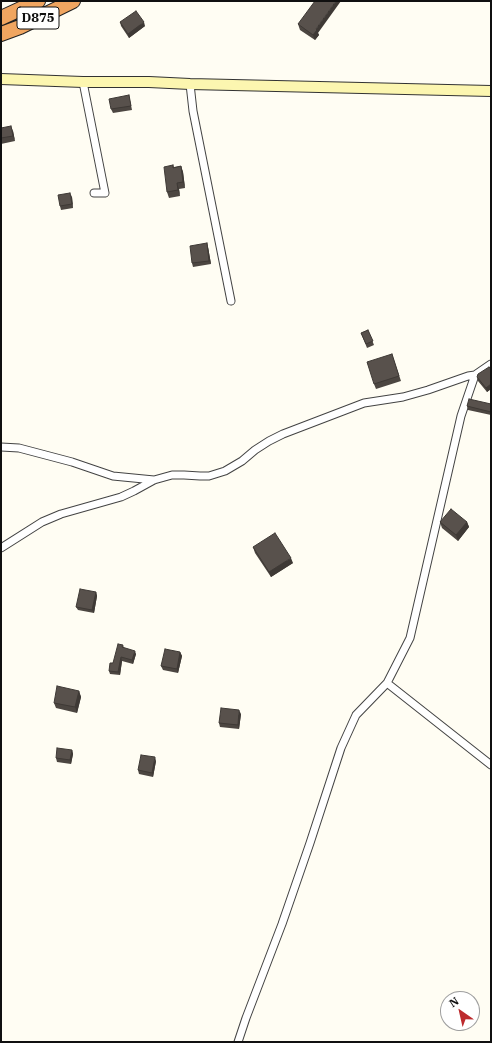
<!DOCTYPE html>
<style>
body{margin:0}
#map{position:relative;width:492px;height:1043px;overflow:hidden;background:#fffdf3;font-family:"IBM Plex Serif",serif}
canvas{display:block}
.frame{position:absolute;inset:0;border:2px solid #101010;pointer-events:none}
.north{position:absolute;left:440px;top:991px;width:40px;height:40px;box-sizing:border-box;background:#fff;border:1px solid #9f9f9f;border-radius:50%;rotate:326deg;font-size:11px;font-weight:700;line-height:16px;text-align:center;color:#101010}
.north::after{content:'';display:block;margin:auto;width:14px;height:18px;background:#bd2b2e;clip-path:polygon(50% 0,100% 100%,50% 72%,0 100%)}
</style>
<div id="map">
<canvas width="492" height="1043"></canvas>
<div class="frame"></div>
<div class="north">N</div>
</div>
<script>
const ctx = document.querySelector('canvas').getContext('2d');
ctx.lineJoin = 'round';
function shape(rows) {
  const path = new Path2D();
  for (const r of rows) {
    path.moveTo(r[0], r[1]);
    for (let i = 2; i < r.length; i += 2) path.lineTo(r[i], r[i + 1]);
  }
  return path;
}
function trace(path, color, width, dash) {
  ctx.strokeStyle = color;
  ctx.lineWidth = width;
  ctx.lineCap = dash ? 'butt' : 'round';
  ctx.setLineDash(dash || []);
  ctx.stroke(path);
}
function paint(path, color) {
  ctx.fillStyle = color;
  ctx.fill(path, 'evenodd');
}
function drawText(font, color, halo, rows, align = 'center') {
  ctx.font = font + ' "IBM Plex Serif",serif';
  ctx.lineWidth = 4;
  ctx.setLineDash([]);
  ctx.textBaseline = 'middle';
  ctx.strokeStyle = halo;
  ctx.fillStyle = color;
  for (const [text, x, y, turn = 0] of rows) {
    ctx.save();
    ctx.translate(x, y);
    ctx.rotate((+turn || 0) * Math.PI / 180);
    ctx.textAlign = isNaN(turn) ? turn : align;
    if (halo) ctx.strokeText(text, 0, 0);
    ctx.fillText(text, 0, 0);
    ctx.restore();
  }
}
const street = shape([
 [83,82,105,193,94,193],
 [190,84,193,111,231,301],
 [1,447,19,448,72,462,113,476,154,480],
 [1,548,42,522,61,514,121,497,134,491,154,480,172,475,184,475,200,476,209,476,225,471,242,461,255,450,269,441,283,434,364,403,403,397,428,390,468,376,475,375,491,364],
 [387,683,491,765],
 [238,1042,246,1018,282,924,310,843,341,748,356,715,387,683,410,638,461,416,475,375]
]);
const secondary = shape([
 [1,79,83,82,149,82,190,84,491,91]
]);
const highway = shape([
 [1,18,38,1],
 [1,34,20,27,73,1]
]);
trace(street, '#434343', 9);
trace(secondary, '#323232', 12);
trace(highway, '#212121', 16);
trace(street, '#fff', 7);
trace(secondary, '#fcf6b0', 10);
trace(highway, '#f0a560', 14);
paint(shape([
 [120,22,145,26,129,38,121,26],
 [298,24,318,33,319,35,315,40,300,30],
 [129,95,132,110,113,113,111,109],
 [1,128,13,131,15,141,1,144],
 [173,165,174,167,181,166,183,172,185,188,179,189,180,196,169,198,167,192],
 [72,197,73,208,61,210,60,206],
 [207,243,208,247,211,264,193,267,192,263],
 [368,330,374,345,367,348,361,333],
 [392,354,401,381,376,389,374,384],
 [491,369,491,389,487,392,478,381,477,377],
 [491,404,491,415,468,410,467,406],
 [440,522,467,522,469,527,458,541,442,528],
 [253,547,293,563,271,577,255,553],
 [96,592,97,596,94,613,78,610,76,607],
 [123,645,124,648,136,654,133,664,122,661,120,675,110,674,109,671],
 [180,652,182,656,178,673,163,670,161,666],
 [79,691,81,697,77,713,56,708,54,703],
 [241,714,239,729,220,727,219,723],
 [72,750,73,754,71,764,57,762,56,758],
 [156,761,153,777,139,774,138,770]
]), '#4c4641');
paint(shape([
 [336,1,341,1,318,33,319,35,315,40,313,35,316,29],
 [144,22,145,26,129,38,128,34],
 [11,126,13,131,15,141,13,136],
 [181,166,183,172,185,188,183,182],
 [177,183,179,189,180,196,178,190],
 [70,193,72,197,73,208,72,204],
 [207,243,208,247,211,264,209,261],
 [491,384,491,389,487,392,486,388],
 [467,522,469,527,458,541,456,535],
 [291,558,293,563,271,577,269,572],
 [96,592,97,596,94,613,92,610],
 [135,651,136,654,133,664,132,660],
 [180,652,182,656,178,673,177,669],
 [121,657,122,661,120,675,118,672],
 [79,691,81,697,77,713,75,707],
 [239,710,241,714,239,729,238,725],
 [72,750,73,754,71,764,70,760],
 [155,757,156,761,153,777,152,773]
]), '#3e3935');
const building = shape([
 [315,1,336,1,316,29,317,30,313,35,298,24,315,1],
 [136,11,144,22,128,34,120,22,136,11],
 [129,95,131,106,111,109,109,99,129,95],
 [11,126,13,136,1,138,1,128,11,126],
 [173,165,173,168,181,166,183,182,177,183,178,190,167,192,164,167,173,165],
 [70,193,72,204,60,206,58,195,70,193],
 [207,243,209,261,192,263,190,246,207,243],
 [368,330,373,341,366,344,361,333,368,330],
 [392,354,399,376,374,384,367,362,392,354],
 [489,367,491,369,491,384,486,388,477,377,478,374,489,367],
 [469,399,491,404,491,412,467,406,469,399],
 [451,509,467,522,456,535,440,522,451,509],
 [275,533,291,558,269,572,253,547,275,533],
 [80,589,96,592,92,610,76,607,80,589],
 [118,644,123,645,122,647,135,651,132,660,121,657,118,672,109,671,110,663,113,663,118,644],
 [165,649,180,652,177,669,161,666,165,649],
 [57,686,79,691,75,707,54,703,57,686],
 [221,708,239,710,238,725,219,723,221,708],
 [57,748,72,750,70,760,56,758,57,748],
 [141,755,155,757,152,773,138,770,141,755]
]);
paint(building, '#58514c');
trace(building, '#3e3935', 1);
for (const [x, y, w] of [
 [38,18,42]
]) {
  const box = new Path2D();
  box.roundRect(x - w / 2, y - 11, w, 22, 3);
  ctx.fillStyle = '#fff';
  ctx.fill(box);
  trace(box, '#101010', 1);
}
drawText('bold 13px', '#101010', null, [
 ["D875",38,18]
]);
</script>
